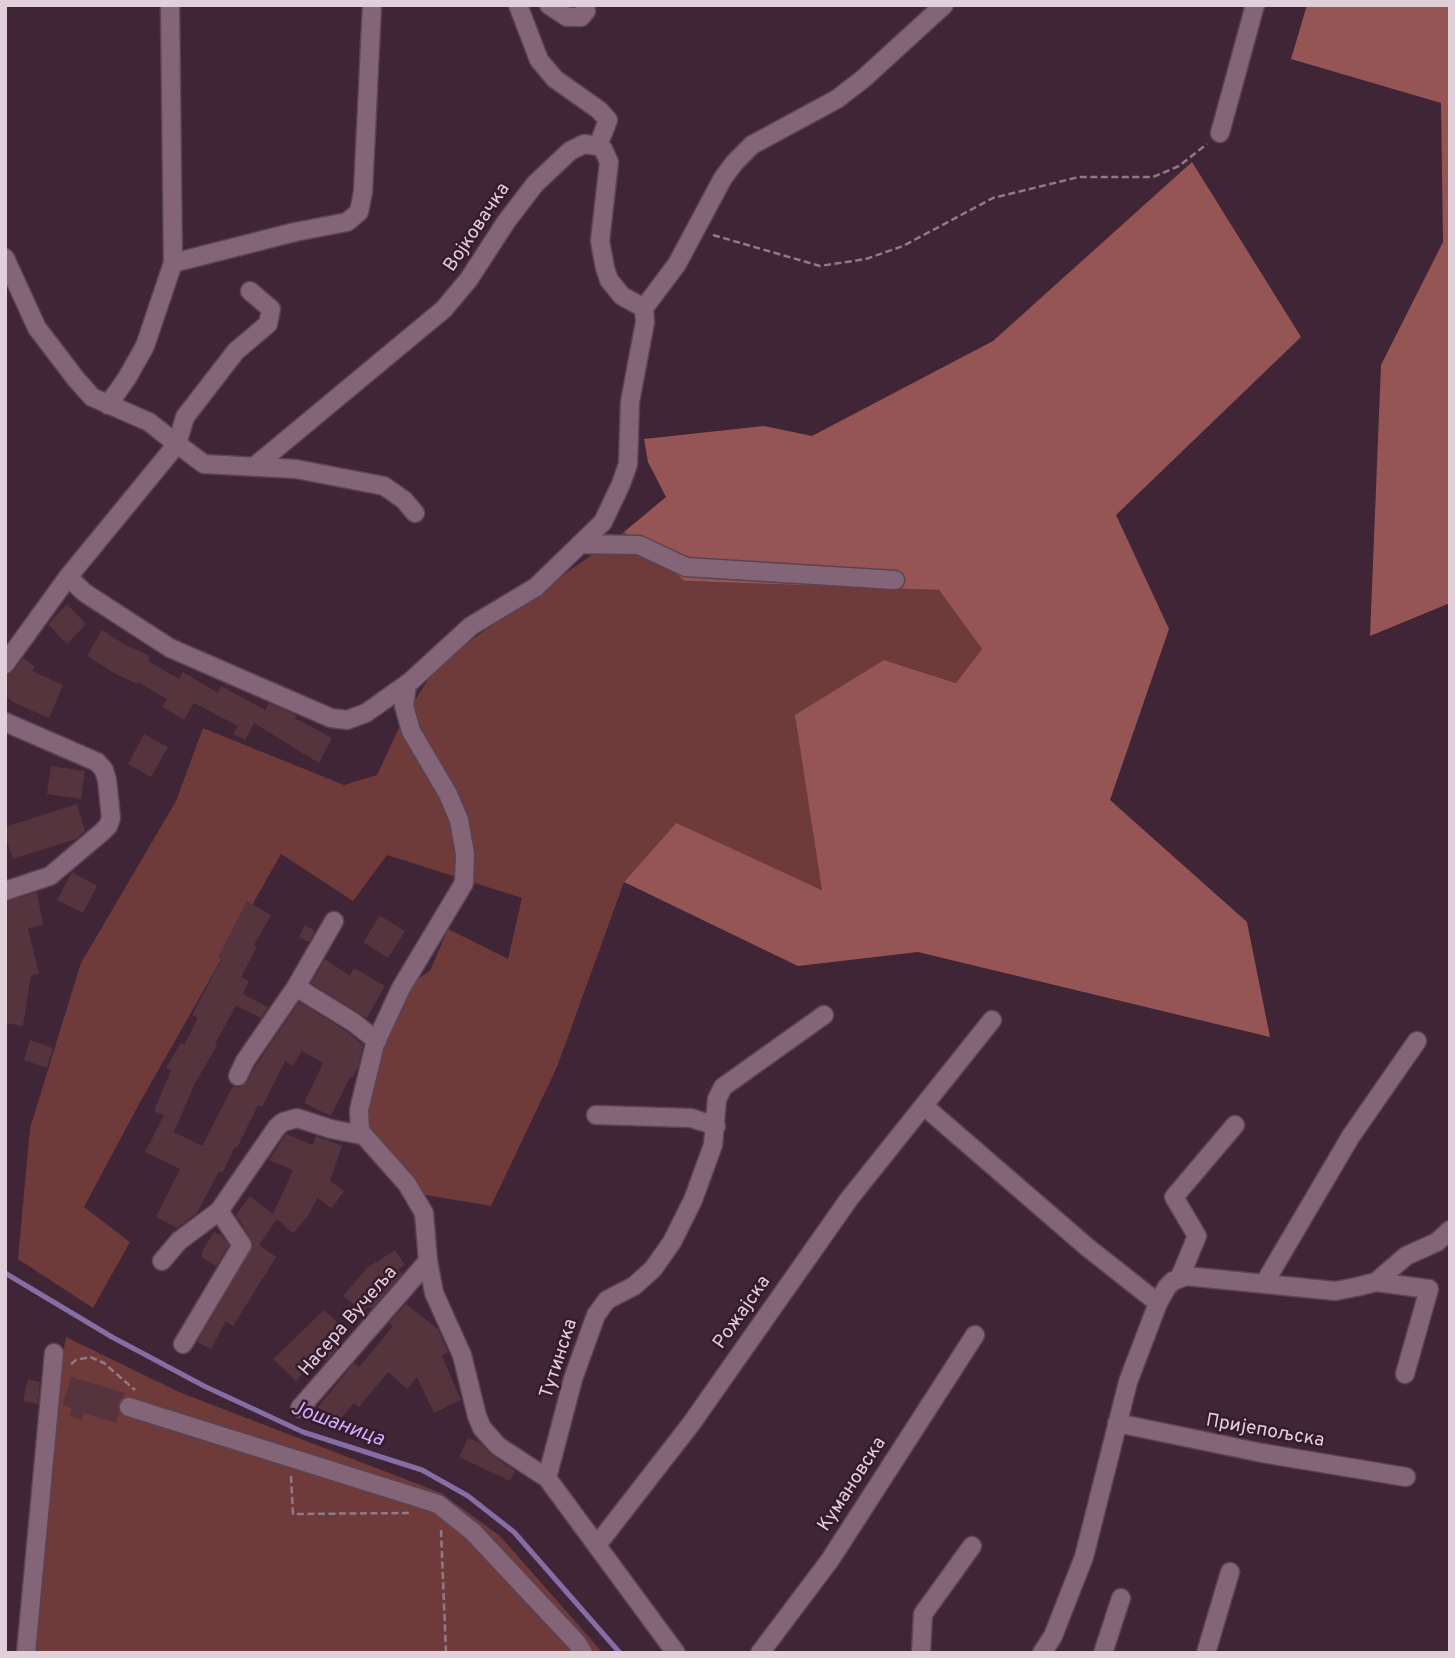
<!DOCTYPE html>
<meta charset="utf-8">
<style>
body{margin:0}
#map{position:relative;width:1455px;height:1658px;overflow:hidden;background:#402536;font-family:Overpass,sans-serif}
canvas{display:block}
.frame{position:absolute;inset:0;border:7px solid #e1cfda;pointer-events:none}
</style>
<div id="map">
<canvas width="1455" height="1658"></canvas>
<div class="frame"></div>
</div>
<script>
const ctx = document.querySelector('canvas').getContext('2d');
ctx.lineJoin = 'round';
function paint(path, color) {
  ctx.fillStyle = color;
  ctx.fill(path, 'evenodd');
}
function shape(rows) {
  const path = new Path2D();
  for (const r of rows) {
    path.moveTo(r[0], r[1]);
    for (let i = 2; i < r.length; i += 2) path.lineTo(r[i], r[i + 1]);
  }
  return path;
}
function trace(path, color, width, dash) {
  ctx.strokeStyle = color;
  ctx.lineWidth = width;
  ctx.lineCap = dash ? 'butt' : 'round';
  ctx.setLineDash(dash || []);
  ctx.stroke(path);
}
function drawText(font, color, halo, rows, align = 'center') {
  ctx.font = font + ' Overpass,sans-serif';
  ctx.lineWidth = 5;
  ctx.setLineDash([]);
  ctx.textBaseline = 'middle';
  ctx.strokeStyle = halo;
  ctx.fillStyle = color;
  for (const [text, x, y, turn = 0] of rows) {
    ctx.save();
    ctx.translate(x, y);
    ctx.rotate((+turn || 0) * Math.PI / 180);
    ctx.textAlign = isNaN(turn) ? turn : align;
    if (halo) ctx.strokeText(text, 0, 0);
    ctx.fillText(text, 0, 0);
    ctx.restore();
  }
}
paint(shape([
 [624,532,685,581,939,590,982,649,957,683,884,660,823,890,675,824,624,882,557,1067,491,1206,420,1194,363,1124,380,1044,405,987,430,971,448,929,508,959,522,898,387,855,353,901,281,854,138,1106,84,1207,130,1242,93,1308,18,1259,30,1128,81,963,176,801,203,728,344,785,377,775,404,717,439,663],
 [66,1337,179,1392,441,1493,500,1536,603,1653,32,1653,49,1426]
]), '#6f3a3a');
paint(shape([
 [1307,5,1450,5,1450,603,1370,636,1381,365,1443,242,1441,103,1291,59],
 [1192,162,1301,337,1116,515,1169,629,1110,800,1247,922,1270,1037,918,952,798,966,624,882,676,823,822,890,795,715,884,660,956,683,982,649,939,590,685,581,624,532,666,497,648,462,644,439,764,426,812,436,993,341]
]), '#955555');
trace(shape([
 [5,1273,112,1337,204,1386,303,1432,422,1470,468,1496,514,1532,620,1653]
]), '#866ea5', 5);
paint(shape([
 [67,604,86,624,67,644,48,624],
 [102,630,124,644,150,656,148,661,179,679,183,672,218,693,221,686,265,710,269,703,296,715,295,718,332,738,319,763,254,723,245,740,233,734,238,726,194,703,184,720,162,707,167,699,138,682,137,684,114,673,87,656],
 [23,658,35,667,32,671,63,685,49,718,15,703,5,696,5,675,14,671],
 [144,734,168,747,151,777,128,764],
 [51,766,85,771,81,799,47,794],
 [77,804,85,831,76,839,13,859,5,835,5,827],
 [72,872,97,886,83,913,57,900],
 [37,892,43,925,28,928,39,974,31,975,23,1026,5,1023,5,902],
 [247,901,271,915,254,945,257,947,241,977,249,981,243,994,268,1007,261,1018,236,1006,215,1044,217,1045,194,1085,174,1132,202,1146,233,1086,240,1087,248,1081,255,1067,299,1002,346,1031,363,1045,358,1068,352,1078,350,1077,331,1116,304,1103,323,1063,302,1051,293,1066,285,1061,262,1107,258,1105,237,1148,235,1147,222,1173,219,1171,197,1213,177,1228,156,1217,180,1169,145,1152,164,1115,154,1111,171,1070,166,1068,181,1043,184,1045,198,1018,192,1015,222,959,218,957],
 [380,916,405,931,388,958,363,942],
 [305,925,315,931,309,942,299,937],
 [325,959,350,976,354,968,385,986,367,1018,311,983],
 [30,1040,53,1048,47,1068,24,1060],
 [286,1134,313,1145,316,1136,342,1146,330,1181,344,1191,332,1208,317,1198,308,1216,293,1233,277,1219,259,1245,276,1257,233,1326,226,1321,211,1349,197,1342,253,1245,251,1239,236,1215,250,1196,273,1214,293,1170,269,1160],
 [214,1232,221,1235,229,1245,216,1266,202,1257,202,1252],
 [395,1250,405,1265,398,1269,402,1274,372,1309,368,1306,363,1312,343,1296,367,1268],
 [406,1304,438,1329,448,1352,442,1356,461,1400,434,1413,417,1377,407,1389,388,1372,359,1407,354,1403,337,1423,318,1407,354,1363,359,1367,393,1326,389,1323],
 [324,1310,346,1330,333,1345,337,1348,326,1361,320,1355,296,1381,273,1359],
 [71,1377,125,1393,118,1404,119,1412,116,1423,84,1413,82,1420,70,1416,72,1408,63,1405],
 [28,1379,40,1382,38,1404,23,1401],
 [468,1438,480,1443,492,1455,515,1471,510,1481,459,1457]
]), '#55343e');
const minor = shape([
 [518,5,539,60,555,79,599,110,608,120,598,146],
 [549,5,567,17,581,17,586,11,585,5],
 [1220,133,1255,5],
 [5,258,37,328,76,379,92,397,149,422,177,444,185,417,236,351,268,324,271,309,250,291],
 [173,263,295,232,347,222,359,212,363,192,372,5],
 [108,405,127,378,145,346,173,263,170,5],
 [255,466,444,309,469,279,506,222,535,184,570,151,584,144,598,146,603,149,609,162,600,241,605,268,609,280,622,296,644,308],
 [580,544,639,545,686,567,895,580],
 [68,577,85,593,170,648,331,718,347,720,366,713,411,681,471,626,536,587,603,522,621,484,628,464,630,402,645,322,644,308,677,264,723,178,735,162,752,145,837,99,863,79,944,5],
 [5,664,68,577,177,444,204,464,296,469,384,486,404,500,415,513],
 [407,684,404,706,411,731,448,794,459,820,465,854,464,883,401,988,375,1044,359,1110,360,1131,407,1184,424,1213,428,1261,434,1293,462,1355,477,1416,482,1428,498,1446,547,1478,676,1653],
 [5,722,97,762,104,770,107,780,111,818,108,826,102,832,50,876,5,891],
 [296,987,353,1022,377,1041],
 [238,1076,245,1061,296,987,334,921],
 [924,1106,1087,1247,1158,1303],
 [596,1115,691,1118,716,1126],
 [162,1261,179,1241,219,1211,277,1127,283,1122,297,1118,331,1129,362,1135],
 [1180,1277,1197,1236,1174,1197,1235,1125],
 [1265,1282,1351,1136,1417,1041],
 [1376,1282,1429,1289,1405,1374],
 [183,1344,242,1245,219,1211],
 [129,1407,438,1504,473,1532,577,1643,583,1653],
 [300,1408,428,1261],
 [1117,1423,1262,1453,1406,1477],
 [547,1478,573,1379,596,1315,607,1300,634,1286,653,1269,672,1242,693,1200,713,1145,717,1099,723,1087,824,1015],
 [597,1545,691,1424,849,1199,992,1020],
 [26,1653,54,1353],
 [760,1653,830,1560,975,1335],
 [921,1653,923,1614,972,1546],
 [1042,1653,1053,1636,1084,1557,1128,1382,1158,1303,1167,1287,1173,1281,1186,1276,1335,1291,1356,1287,1376,1282,1406,1256,1437,1242,1450,1230],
 [1103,1653,1121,1598],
 [1206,1653,1230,1572]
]);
trace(minor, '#5a4352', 21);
trace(shape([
 [713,235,820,266,866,259,903,246,993,198,1079,177,1153,177,1179,166,1207,144],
 [71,1364,76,1360,90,1357,104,1363,135,1390],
 [291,1476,293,1514,409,1513],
 [441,1530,446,1653]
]), '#917a88', 2.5, [7, 3.5]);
trace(minor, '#846578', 18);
drawText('19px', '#e1cfda', '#351b2c', [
 ["Војковачка",478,228,-56],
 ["Рожајска",743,1313,-55],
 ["Насера Вучеља",349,1322,-49],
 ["Тутинска",560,1359,-72],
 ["Пријепољска",1265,1432,10],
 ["Кумановска",853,1485,-57]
]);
drawText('italic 21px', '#cfadfd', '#351b2c', [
 ["Јошаница",337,1425,20]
]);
</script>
